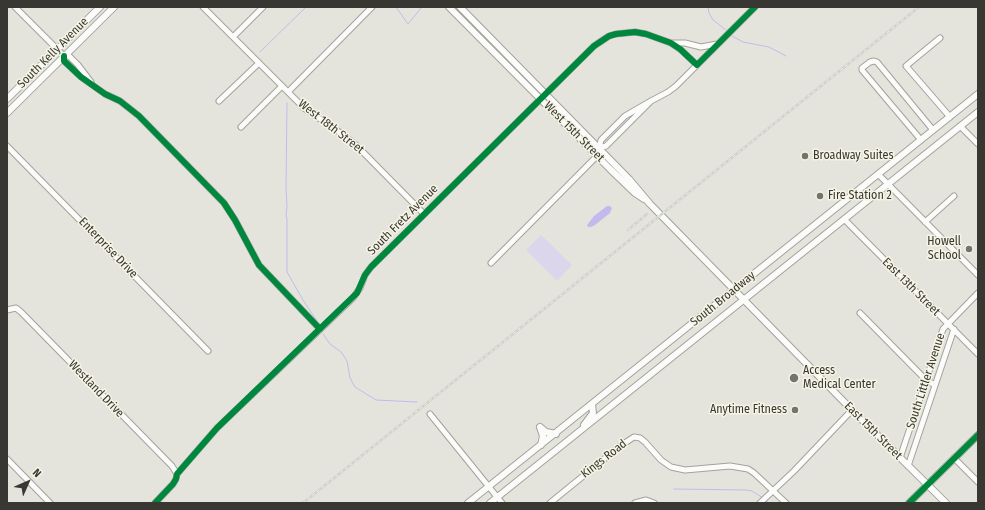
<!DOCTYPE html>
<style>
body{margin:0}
#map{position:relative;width:985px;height:510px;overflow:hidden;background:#e4e4dc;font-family:"Fira Sans Condensed",sans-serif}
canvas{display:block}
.frame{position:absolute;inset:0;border:8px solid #383731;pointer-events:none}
.north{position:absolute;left:8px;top:462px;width:40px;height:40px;-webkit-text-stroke:3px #f5f4e5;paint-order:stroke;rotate:45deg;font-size:11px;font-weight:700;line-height:16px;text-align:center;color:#383731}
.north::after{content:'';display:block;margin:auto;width:14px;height:18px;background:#383731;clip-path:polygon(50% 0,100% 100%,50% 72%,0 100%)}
</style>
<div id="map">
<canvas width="985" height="510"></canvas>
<div class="frame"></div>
<div class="north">N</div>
</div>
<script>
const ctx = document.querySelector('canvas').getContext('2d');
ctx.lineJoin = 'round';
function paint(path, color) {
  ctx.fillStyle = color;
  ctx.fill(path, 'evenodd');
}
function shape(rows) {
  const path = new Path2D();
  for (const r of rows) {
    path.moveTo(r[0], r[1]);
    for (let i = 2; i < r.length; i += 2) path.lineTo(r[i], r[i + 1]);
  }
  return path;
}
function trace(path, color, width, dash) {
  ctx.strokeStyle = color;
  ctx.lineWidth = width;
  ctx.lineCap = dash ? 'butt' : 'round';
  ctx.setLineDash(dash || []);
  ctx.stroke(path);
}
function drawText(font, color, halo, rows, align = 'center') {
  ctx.font = font + ' "Fira Sans Condensed",sans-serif';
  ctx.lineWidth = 3;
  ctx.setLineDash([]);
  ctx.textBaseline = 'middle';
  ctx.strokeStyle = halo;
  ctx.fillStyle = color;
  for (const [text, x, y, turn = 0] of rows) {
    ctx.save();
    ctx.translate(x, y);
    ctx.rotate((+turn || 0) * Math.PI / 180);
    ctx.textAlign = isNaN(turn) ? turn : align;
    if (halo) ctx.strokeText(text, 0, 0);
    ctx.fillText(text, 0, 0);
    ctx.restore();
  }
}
paint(shape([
 [541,235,572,265,557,281,526,250]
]), '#dbd6ec');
paint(shape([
 [607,206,610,206,612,208,610,213,595,225,591,227,588,227,587,225,594,216]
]), '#c4b9ed');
trace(shape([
 [396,7,408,24,422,7],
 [533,7,535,7],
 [708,7,709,13,713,20,726,30],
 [732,36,743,42,769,47,786,56],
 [260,52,306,7],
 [287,103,286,188,287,207,286,215,287,219,287,272,303,300,317,321],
 [323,334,330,344,341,352,347,361,350,378,355,387,376,400,417,402],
 [674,489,747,490,752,491,763,498],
 [766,500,768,503]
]), '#c4b9ed', 1);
const minor = shape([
 [15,7,64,56],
 [203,7,304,108,342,134,356,145,424,214],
 [233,37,263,7],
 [940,38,906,66,950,117],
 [671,43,685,43,701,47,717,44],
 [64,56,64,61,81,77,105,94,120,101,139,116,224,203,235,220,259,265,320,329],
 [64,56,69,56,78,65,91,82],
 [288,92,372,7],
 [219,101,259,63],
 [651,101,606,146,599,148,601,140,625,116,651,101,668,92,676,86,755,7],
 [960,126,978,144],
 [241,127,282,86],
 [921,140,862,70,862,68,870,62,874,61,877,62,933,130],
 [7,146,208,351],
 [878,174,978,275],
 [844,219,978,354],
 [925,222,954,196],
 [491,263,597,156],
 [7,310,16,308,21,312,172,466,177,474],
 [860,313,926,380,935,385],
 [430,414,502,503],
 [900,458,943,329,978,293],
 [954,458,978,482],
 [7,459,50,503],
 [908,466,954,329],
 [177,474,217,428,353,298,360,288,365,275,371,267,594,46,609,36,616,34,635,32,646,34,671,43,680,49,697,65],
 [155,503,173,484,176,479,177,474],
 [550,503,620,446,634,437,640,438,645,442,661,460,671,467,685,470,730,466,748,469,754,473,786,503],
 [635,503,646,500,654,503],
 [760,503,794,471,852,410]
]);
const major = shape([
 [449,7,610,169,635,193,644,199],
 [460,7,629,179,650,204,852,410,946,503],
 [7,99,100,7],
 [7,113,114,7],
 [584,425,593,413,592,404],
 [540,427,543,436,541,445],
 [540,427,546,432,556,434],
 [468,503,978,94],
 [490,503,978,112],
 [909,503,978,435]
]);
trace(minor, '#a3a39d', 7);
trace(major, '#a3a39d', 8);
trace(minor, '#fbfbfa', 5);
trace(major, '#fbfbfa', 6);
const rail = shape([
 [628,230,647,214],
 [303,503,919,7]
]);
trace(rail, '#d1d1ce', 2.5);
trace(rail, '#f5f4e5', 1, [3]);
trace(shape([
 [64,56,64,61,81,77,105,94,120,101,139,116,224,203,235,220,259,265,320,329],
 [155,503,173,484,176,479,177,474,217,428,357,293,365,275,371,267,594,46,609,36,616,34,635,32,646,34,671,43,680,49,697,65,755,7],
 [909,503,978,435]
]), '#00873e', 6);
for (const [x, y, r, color] of [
 [805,156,4,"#74746d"],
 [820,196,4,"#74746d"],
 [969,249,4,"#74746d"],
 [794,378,5,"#74746d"],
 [795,410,4,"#74746d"]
]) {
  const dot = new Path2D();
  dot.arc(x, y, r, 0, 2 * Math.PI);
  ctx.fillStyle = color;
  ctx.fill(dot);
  trace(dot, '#f5f4e5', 1.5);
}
drawText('12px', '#383731', '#f5f4e5', [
 ["South Kelly Avenue",53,53,-45],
 ["West 18th Street",331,127,38],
 ["West 15th Street",574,132,45],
 ["South Fretz Avenue",403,220,-45],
 ["Enterprise Drive",108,248,46],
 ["East 13th Street",911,287,45],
 ["South Broadway",723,299,-39],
 ["South Littler Avenue",926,381,-72],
 ["Westland Drive",96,389,46],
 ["East 15th Street",873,431,45],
 ["Kings Road",604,459,-38]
]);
drawText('12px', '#383731', '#f5f4e5', [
 ["Broadway Suites",813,156],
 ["Fire Station 2",828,196],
 ["Howell",961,242,"right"],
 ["School",961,256,"right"],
 ["Access",803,371],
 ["Medical Center",803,385],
 ["Anytime Fitness",787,410,"right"]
], 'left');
</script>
